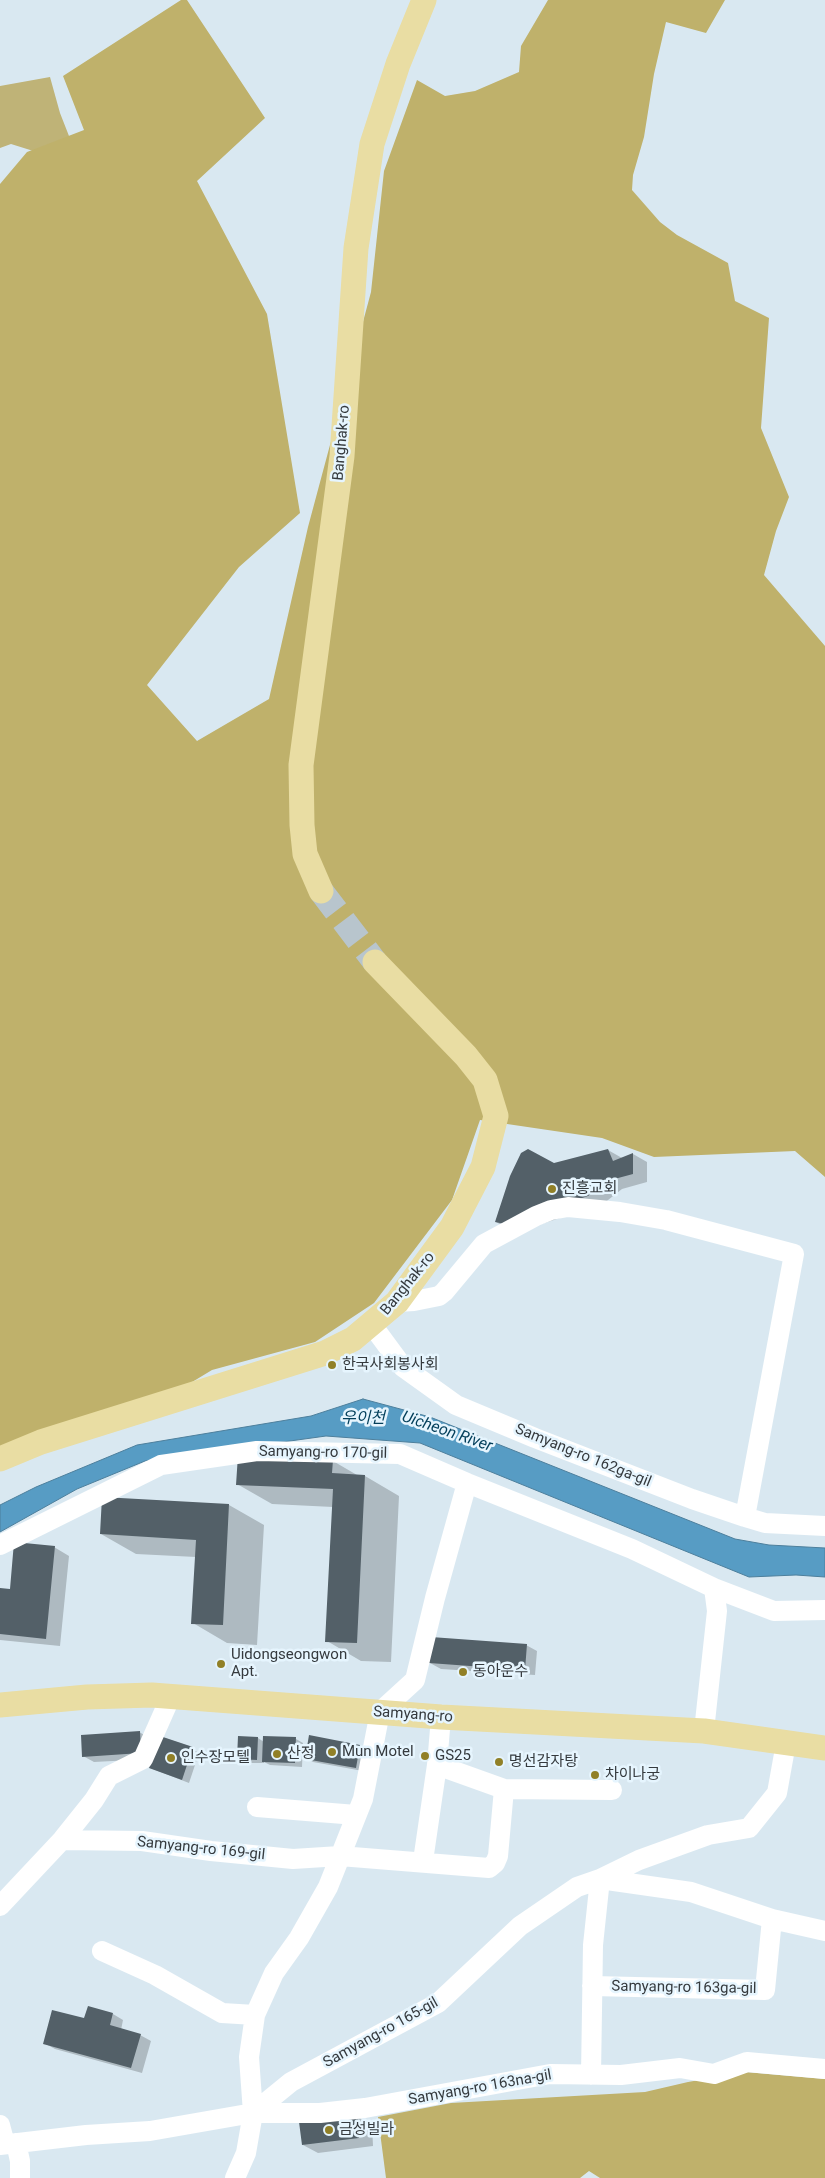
<!DOCTYPE html>
<meta charset="utf-8">
<style>
body{margin:0}
canvas{display:block;background:#d9e8f1}
</style>
<canvas width="825" height="2178"></canvas>
<script>
const ctx = document.querySelector('canvas').getContext('2d');
ctx.lineJoin = 'round';
function paint(path, color) {
  ctx.fillStyle = color;
  ctx.fill(path, 'evenodd');
}
function shape(rows) {
  const path = new Path2D();
  for (const r of rows) {
    path.moveTo(r[0], r[1]);
    for (let i = 2; i < r.length; i += 2) path.lineTo(r[i], r[i + 1]);
  }
  return path;
}
function trace(path, color, width, dash) {
  ctx.strokeStyle = color;
  ctx.lineWidth = width;
  ctx.lineCap = dash ? 'butt' : 'round';
  ctx.setLineDash(dash || []);
  ctx.stroke(path);
}
function drawText(font, color, halo, rows, align = 'center') {
  ctx.font = font + ' Roboto,"Noto Sans KR",sans-serif';
  ctx.lineWidth = 5;
  ctx.setLineDash([]);
  ctx.textBaseline = 'middle';
  ctx.strokeStyle = halo;
  ctx.fillStyle = color;
  for (const [text, x, y, turn = 0] of rows) {
    ctx.save();
    ctx.translate(x, y);
    ctx.rotate((+turn || 0) * Math.PI / 180);
    ctx.textAlign = isNaN(turn) ? turn : align;
    if (halo) ctx.strokeText(text, 0, 0);
    ctx.fillText(text, 0, 0);
    ctx.restore();
  }
}
paint(shape([
 [50,77,60,113,78,159,43,154,11,144,0,148,0,86]
]), '#bfb377');
paint(shape([
 [181,0,187,0,265,118,197,181,267,314,300,513,239,567,147,685,197,741,269,699,308,527,371,292,384,171,417,80,445,96,475,91,519,72,521,46,548,0,725,0,706,33,666,22,654,74,644,137,633,175,632,190,660,222,677,235,728,263,735,301,769,318,761,428,789,497,776,531,764,575,825,646,825,1177,795,1151,654,1157,602,1138,480,1120,452,1200,374,1303,315,1342,212,1370,169,1396,0,1447,0,184,27,152,84,130,63,76],
 [745,2072,825,2079,825,2178,600,2178,589,2171,580,2178,386,2178,378,2117,451,2103,645,2092,688,2082]
]), '#bfb16b');
const water = shape([
 [363,1399,430,1417,735,1539,769,1545,825,1548,825,1577,796,1575,749,1577,420,1443,326,1436,145,1461,77,1489,0,1532,0,1505,36,1487,137,1445,311,1416,363,1399]
]);
paint(water, '#579cc4');
trace(water, '#4d7f9c', 1);
paint(shape([
 [608,1150,622,1158,633,1154,647,1162,647,1182,622,1189,603,1204,520,1231,510,1230,496,1222,499,1210,522,1154,554,1165],
 [333,1461,357,1475,365,1476,399,1496,391,1662,361,1661,327,1641,333,1507,272,1504,237,1484],
 [103,1498,229,1505,264,1525,257,1645,227,1643,193,1623,196,1557,136,1554,101,1534],
 [54,1547,69,1556,60,1646,0,1640,0,1589,11,1590],
 [526,1645,537,1651,535,1675,441,1669,430,1663],
 [139,1732,150,1738,151,1759,94,1762,83,1756],
 [240,1737,258,1738,264,1742,296,1739,303,1743,302,1767,270,1765,264,1762,264,1763,246,1763,239,1759],
 [360,1746,367,1750,363,1771,313,1762,306,1758],
 [192,1749,199,1753,189,1783,150,1768],
 [113,2014,123,2020,121,2030,140,2035,151,2041,142,2073,55,2049,44,2043,85,2020],
 [358,2117,372,2125,373,2146,318,2153,303,2145]
]), '#0003');
paint(shape([
 [528,1149,554,1163,608,1149,613,1161,633,1153,633,1174,607,1181,588,1196,505,1224,495,1222,510,1176,521,1153],
 [238,1455,333,1460,332,1473,365,1475,357,1643,325,1642,333,1489,236,1485],
 [102,1497,229,1504,223,1625,191,1624,196,1540,100,1534],
 [14,1542,55,1546,46,1639,0,1634,0,1588,10,1589],
 [431,1637,527,1644,525,1670,429,1663],
 [140,1731,141,1753,82,1757,81,1735],
 [309,1735,360,1745,356,1768,305,1759],
 [160,1736,193,1747,182,1780,149,1768],
 [238,1736,258,1737,257,1760,237,1759],
 [263,1736,296,1737,295,1763,262,1762],
 [88,2006,113,2013,110,2025,141,2034,131,2068,43,2044,52,2010,84,2018],
 [358,2116,359,2138,302,2145,299,2122]
]), '#536068');
trace(shape([
 [321,891,375,962]
]), '#b8c5cd', 25, [25, 12]);
trace(shape([
 [397,1302,414,1301,439,1296,444,1292,484,1244,536,1216,551,1210,568,1207,620,1212,666,1220,794,1254,745,1517],
 [372,1325,403,1367,456,1405,535,1438,692,1499,745,1517,765,1523,825,1526],
 [467,1483,632,1549,714,1588,717,1611,704,1731],
 [0,1545,161,1465,257,1451,400,1454,467,1483,435,1598,415,1680,380,1712,363,1799,328,1887,299,1938,274,1973,255,2015,249,2057,253,2113,246,2153,235,2178],
 [714,1588,774,1611,825,1610],
 [504,1789,612,1790],
 [257,1807,356,1815],
 [62,1840,142,1841,211,1851,293,1859,340,1856,489,1868,495,1863,498,1856,504,1789,437,1765],
 [423,1861,437,1765,441,1717],
 [600,1879,639,1860,708,1835,749,1828,777,1793,786,1743],
 [600,1879,691,1892,772,1919,825,1931],
 [0,1906,62,1840,94,1800,109,1776,143,1759,171,1696],
 [102,1951,155,1975,222,2013,255,2015],
 [592,1986,765,1990,772,1919],
 [253,2113,291,2082,438,2003,520,1926,577,1887,600,1879,593,1945,591,2075],
 [0,2125,5,2144],
 [16,2143,20,2161,20,2178],
 [0,2145,86,2135,150,2131,253,2113,320,2113,365,2108,550,2074,621,2075,680,2068,714,2074,747,2062,825,2069]
]), '#fff', 20);
trace(shape([
 [321,891,305,854,302,825,301,765,342,456,356,248,372,144,398,64,424,0],
 [0,1459,41,1442,325,1353,353,1339,397,1302,452,1227,483,1167,496,1116,485,1080,466,1056,375,962],
 [0,1705,87,1697,152,1695,441,1717,704,1731,825,1748]
]), '#e9dda3', 25);
for (const [x, y, r, color] of [
 [552,1189,5,"#918027"],
 [332,1365,5,"#918027"],
 [221,1664,5,"#918027"],
 [463,1672,5,"#918027"],
 [332,1752,5,"#918027"],
 [277,1754,5,"#918027"],
 [425,1756,5,"#918027"],
 [171,1758,5,"#918027"],
 [499,1762,5,"#918027"],
 [595,1775,5,"#918027"],
 [329,2130,5,"#918027"]
]) {
  const dot = new Path2D();
  dot.arc(x, y, r, 0, 2 * Math.PI);
  ctx.fillStyle = color;
  ctx.fill(dot);
  trace(dot, '#e6f5fe', 2);
}
drawText('15px', '#353a3e', '#e6f5fe', [
 ["Banghak-ro",342,443,-85],
 ["Banghak-ro",408,1284,-51],
 ["Samyang-ro 170-gil",323,1453,1],
 ["Samyang-ro 162ga-gil",583,1456,22],
 ["Samyang-ro",413,1715,4],
 ["Samyang-ro 169-gil",201,1849,6],
 ["Samyang-ro 163ga-gil",684,1988,1],
 ["Samyang-ro 165-gil",381,2033,-29],
 ["Samyang-ro 163na-gil",480,2088,-10]
]);
drawText('15px', '#353a3e', '#e6f5fe', [
 ["진흥교회",562,1189],
 ["한국사회봉사회",342,1365],
 ["Uidongseongwon",231,1655],
 ["Apt.",231,1672],
 ["동아운수",473,1672],
 ["Mun Motel",342,1752],
 ["산정",287,1754],
 ["GS25",435,1756],
 ["인수장모텔",181,1758],
 ["명선감자탕",509,1762],
 ["차이나궁",605,1775],
 ["금성빌라",339,2130]
], 'left');
drawText('italic 16px', '#033f5b', '#e6f5fe', [
 ["우이천",363,1419],
 ["Uicheon River",447,1432,19]
]);
</script>
